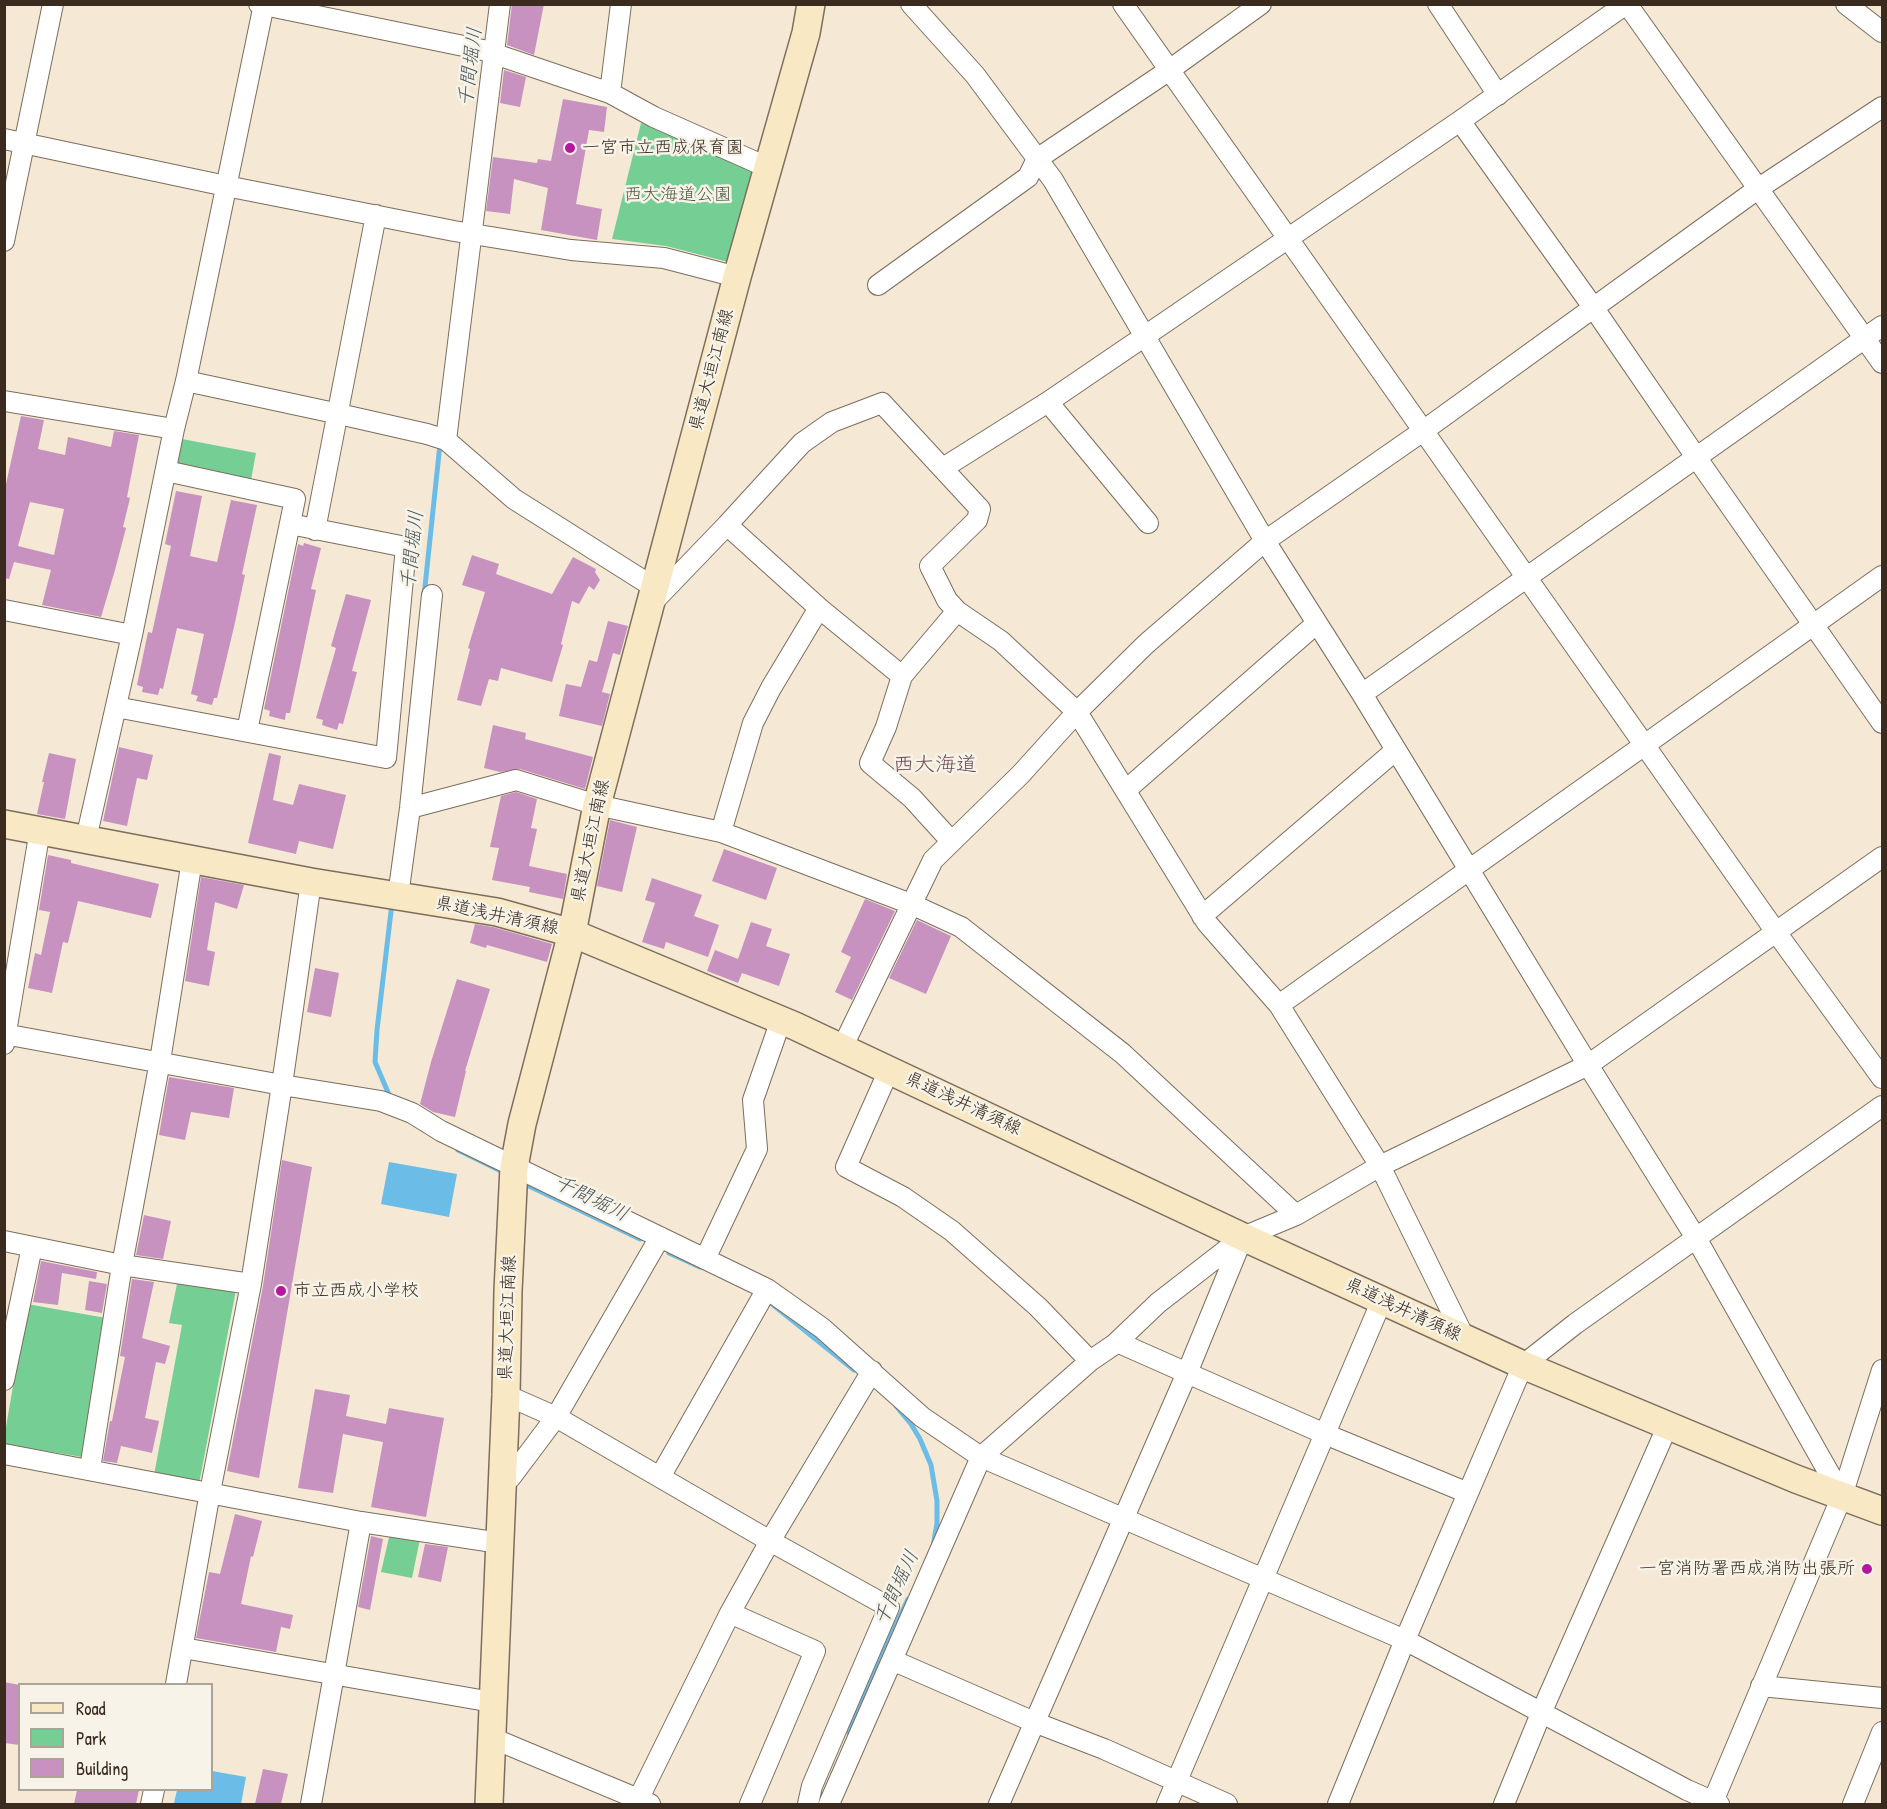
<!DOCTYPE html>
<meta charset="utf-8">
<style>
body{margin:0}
#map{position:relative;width:1887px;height:1809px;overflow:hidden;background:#f5e9d5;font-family:"Patrick Hand",sans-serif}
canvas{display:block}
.frame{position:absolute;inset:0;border:6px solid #3b2a1e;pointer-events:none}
.legend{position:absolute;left:18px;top:1683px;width:195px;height:108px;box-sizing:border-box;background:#f7f3e8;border:2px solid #aca397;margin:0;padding:8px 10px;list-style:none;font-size:18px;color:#3b2a1e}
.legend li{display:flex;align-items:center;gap:12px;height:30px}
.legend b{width:30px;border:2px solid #aca397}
</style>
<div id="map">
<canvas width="1887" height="1809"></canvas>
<div class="frame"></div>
<ul class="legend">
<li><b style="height:8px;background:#f8e8c3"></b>Road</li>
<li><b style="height:16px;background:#75ce94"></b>Park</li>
<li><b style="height:16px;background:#c792c0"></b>Building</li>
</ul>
</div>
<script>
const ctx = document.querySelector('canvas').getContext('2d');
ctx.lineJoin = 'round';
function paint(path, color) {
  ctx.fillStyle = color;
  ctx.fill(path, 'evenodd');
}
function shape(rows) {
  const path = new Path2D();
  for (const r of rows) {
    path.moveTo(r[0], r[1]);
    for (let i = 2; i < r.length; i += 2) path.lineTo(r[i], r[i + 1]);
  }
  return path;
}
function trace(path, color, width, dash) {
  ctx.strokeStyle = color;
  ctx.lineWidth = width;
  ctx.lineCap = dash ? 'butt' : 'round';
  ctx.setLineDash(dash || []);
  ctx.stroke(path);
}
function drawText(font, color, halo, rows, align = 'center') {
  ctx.font = font + ' "Patrick Hand","Klee One",sans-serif';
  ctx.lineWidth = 5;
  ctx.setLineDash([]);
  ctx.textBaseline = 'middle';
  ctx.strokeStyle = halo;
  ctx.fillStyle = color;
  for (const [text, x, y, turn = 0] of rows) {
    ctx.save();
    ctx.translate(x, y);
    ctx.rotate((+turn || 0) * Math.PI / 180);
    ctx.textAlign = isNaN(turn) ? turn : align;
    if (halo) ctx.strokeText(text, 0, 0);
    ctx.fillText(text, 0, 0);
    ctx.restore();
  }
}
paint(shape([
 [641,123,755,172,728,262,666,246,612,239],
 [182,439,256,453,251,480,177,466],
 [178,1279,236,1290,199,1484,154,1475,182,1325,169,1323],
 [27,1304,106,1318,82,1457,5,1444,5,1433],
 [390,1533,420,1539,412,1578,381,1572]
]), '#75ce94');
paint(shape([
 [389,1162,457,1174,449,1217,381,1204],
 [212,1771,246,1777,241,1804,174,1803,177,1790,212,1790]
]), '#6bbde7');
trace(shape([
 [424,596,440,444],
 [390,1097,375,1062,377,1030,392,903],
 [458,1150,499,1170],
 [529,1186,640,1239],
 [669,1253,700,1267],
 [772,1304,854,1370],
 [896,1406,911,1424,920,1439,931,1465,937,1501,937,1523,933,1547],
 [849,1733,880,1658,908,1599]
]), '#6bbde7', 5);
paint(shape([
 [512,4,544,4,534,55,507,45],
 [504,70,526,77,520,107,500,103],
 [563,99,607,107,604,132,589,130,576,204,602,209,597,240,541,230,548,188,514,179,510,214,486,211,493,157,537,163,538,159,551,161],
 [21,416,44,420,38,449,65,455,68,437,111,447,114,431,139,435,127,497,130,498,123,527,126,528,115,570,101,617,42,605,51,570,14,562,9,579,4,578,4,493],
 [30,502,64,509,54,555,18,546],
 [176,491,202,496,190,556,217,562,231,500,257,505,242,574,245,575,234,627,217,698,214,698,212,705,196,701,198,696,191,694,204,634,177,628,163,689,160,688,158,695,142,692,143,687,137,685,148,632,152,633,171,546,165,544],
 [304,543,321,548,311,589,316,590,290,713,286,713,285,720,269,716,270,711,264,709,298,544,303,546],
 [472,555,499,564,496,574,552,594,573,557,596,569,595,572,600,580,594,590,589,586,579,604,572,601,561,644,563,645,552,682,501,668,498,681,489,679,481,706,457,700,470,649,468,648,485,592,462,585],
 [346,594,371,600,352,671,357,672,343,724,339,723,337,730,322,725,323,720,316,718,336,648,331,646],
 [608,621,628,626,620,655,613,653,602,692,610,694,602,726,559,716,566,684,581,687,589,660,597,662],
 [493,725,526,733,525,739,593,757,585,789,520,769,500,772,484,768],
 [119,747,153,755,147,780,137,778,127,826,103,821],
 [49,753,76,759,65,819,37,814,44,782,42,782],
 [269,753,281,756,273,800,293,805,299,784,346,795,333,849,299,841,296,854,248,843],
 [516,792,537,799,531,828,537,829,529,866,567,874,563,899,529,892,530,887,492,880,499,848,490,847,501,796],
 [610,820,637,827,622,892,597,886],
 [724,849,777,868,766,900,712,881],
 [48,855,71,860,71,863,159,884,151,918,78,901,68,943,63,942,52,993,28,988,35,953,41,955,50,912,39,910],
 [201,877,244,885,237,909,215,902,207,950,215,952,209,986,185,981],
 [652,878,702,895,694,916,719,925,708,957,666,942,664,949,642,942,655,903,645,900],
 [865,899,895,911,852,1000,835,992,851,957,841,952],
 [917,920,951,936,926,994,889,978],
 [751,922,772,929,766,946,790,954,779,986,742,973,738,983,707,971,715,950,738,959],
 [475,924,493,927,552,944,547,962,487,945,486,948,470,943],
 [315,968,339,973,331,1017,307,1012],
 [457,979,490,989,465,1071,466,1071,455,1117,433,1112,420,1104,431,1062],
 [169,1077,234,1088,229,1118,191,1112,185,1140,159,1135],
 [282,1160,312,1167,259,1478,227,1471,263,1286],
 [144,1215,171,1221,163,1259,136,1255],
 [41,1261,97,1272,96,1279,62,1273,58,1305,33,1302],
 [132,1279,154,1282,142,1338,170,1346,165,1364,156,1362,145,1418,159,1421,152,1453,121,1446,117,1463,103,1461,110,1421,112,1421,125,1357,120,1356],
 [89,1281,107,1284,102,1313,85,1310],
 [315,1389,350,1395,346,1416,386,1424,389,1408,444,1418,426,1517,371,1507,383,1442,343,1434,333,1493,298,1488],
 [235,1514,262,1521,253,1557,251,1556,241,1604,293,1615,290,1629,281,1627,276,1652,196,1638,209,1572,220,1574],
 [371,1536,383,1539,370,1610,358,1607],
 [425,1544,448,1547,441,1582,418,1577],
 [4,1682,20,1685,20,1745,4,1743],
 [263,1769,288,1774,281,1804,255,1804],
 [77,1790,139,1790,136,1804,74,1804]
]), '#c792c0');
const street = shape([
 [259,4,483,50,610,93,654,117,769,168],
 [911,4,975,75,1053,180,1265,541,1362,694,1588,1065,1696,1238,1842,1496],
 [1123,4,1776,932,1882,1078],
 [1438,4,1498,95],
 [1627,4,1882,363],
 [1846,4,1882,32],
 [610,93,621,4],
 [1460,121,1593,307,1696,457,1882,723],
 [4,139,226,186,454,231,571,250,664,258,737,277],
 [4,241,53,4],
 [878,285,1028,177,1037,159,1168,71,1261,4],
 [186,381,339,414,427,434,446,440,514,499,655,588],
 [4,401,174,429],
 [1048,402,1148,523],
 [446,440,500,4],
 [943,468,1048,402,1145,336,1460,121,1626,4],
 [166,471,295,499,247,731],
 [727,525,819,608,902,676],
 [315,530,376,215],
 [652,603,727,525,802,443,832,422,882,403,980,509,977,520,930,566,947,600,957,611,1001,641,1077,712,1207,923,1279,1005,1380,1166,1465,1339],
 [4,610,132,635],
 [1362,694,1882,326],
 [116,707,386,758,406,547,290,524],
 [1126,790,1317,623],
 [410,808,516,780,597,805,721,832,911,904,961,927,1122,1053,1296,1215],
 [721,832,753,723,771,688,819,608],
 [86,839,132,635,174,429,186,381,264,4],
 [951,841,912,798,870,763,886,727,902,676,957,611],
 [398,896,410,808,432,595],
 [1202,916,1396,750],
 [1279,1005,1882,576],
 [4,1034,282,1085,381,1101,412,1113,441,1131,767,1289,822,1328,922,1417,981,1457,1405,1640,1687,1790,1719,1804],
 [4,1044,40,830],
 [842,1048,933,860,1021,774,1077,712,1146,644,1265,541,1423,431,1759,188,1882,107],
 [889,1070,846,1167,903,1197,952,1231,1038,1307,1090,1361],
 [4,1241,122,1265,251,1284],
 [705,1259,757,1149,753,1100,781,1020],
 [1117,1342,1325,1434,1468,1493],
 [4,1380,32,1247],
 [506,1395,556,1417,770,1541,889,1607,812,1786,808,1804],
 [4,1454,361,1522,500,1543],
 [90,1469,122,1265,160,1061,192,860],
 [660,1477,767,1289],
 [502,1484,511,1477,556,1417,660,1237],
 [730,1613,815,1651,750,1804],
 [183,1648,492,1702],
 [892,1660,1034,1722,1104,1749,1227,1804],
 [176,1684,210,1492,251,1284,282,1085,311,882],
 [1761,1686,1882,1698],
 [492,1738,650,1804],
 [151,1804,154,1790],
 [311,1804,361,1522],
 [636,1804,730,1613,770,1541,872,1371],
 [829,1804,981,1457,1090,1361,1115,1344,1158,1303,1243,1237,1296,1215,1380,1166,1588,1065,1882,857],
 [999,1804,1187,1373,1242,1239],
 [1167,1804,1382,1300],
 [1338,1804,1405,1640,1523,1365,1575,1324,1882,1106],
 [1504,1804,1542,1711,1668,1425],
 [1712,1804,1842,1496,1882,1370],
 [1853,1804,1882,1732]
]);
const secondary = shape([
 [4,824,311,882,497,912,572,933,795,1026,1243,1237,1523,1365,1796,1479,1882,1511],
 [489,1804,506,1395,508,1291,514,1167,522,1124,572,933,597,805,737,277,806,33,811,4]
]);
trace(street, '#7c6d5e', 22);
trace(secondary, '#7c6d5e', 30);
trace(street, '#fff', 20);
trace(secondary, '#f8e8c3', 27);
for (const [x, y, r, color] of [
 [570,148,6,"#b5179e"],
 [281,1291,6,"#b5179e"],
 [1867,1569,6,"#b5179e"]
]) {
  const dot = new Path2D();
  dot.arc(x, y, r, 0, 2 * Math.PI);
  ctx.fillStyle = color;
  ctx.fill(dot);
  trace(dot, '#f7f3e8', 2);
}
drawText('18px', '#3b2a1e', '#f7f3e8', [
 ["一宮市立西成保育園",582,148],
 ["市立西成小学校",293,1291],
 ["一宮消防署西成消防出張所",1855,1569,"right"]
], 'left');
drawText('18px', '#4c5b41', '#f7f3e8', [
 ["西大海道公園",678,195]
]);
drawText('18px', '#3b2a1e', '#f7f3e8', [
 ["県道大垣江南線",712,370,-75],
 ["県道大垣江南線",591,841,-78],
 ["県道浅井清須線",497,916,12],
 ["県道浅井清須線",963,1104,25],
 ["県道浅井清須線",1403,1310,25],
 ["県道大垣江南線",508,1318,-88]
]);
drawText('italic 20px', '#49565a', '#f7f3e8', [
 ["千間堀川",471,67,-83],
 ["千間堀川",413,550,-84],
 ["千間堀川",591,1199,26],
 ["千間堀川",897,1588,-65]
]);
drawText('21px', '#6c4e57', '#f7f3e8', [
 ["西大海道",935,765]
]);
</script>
